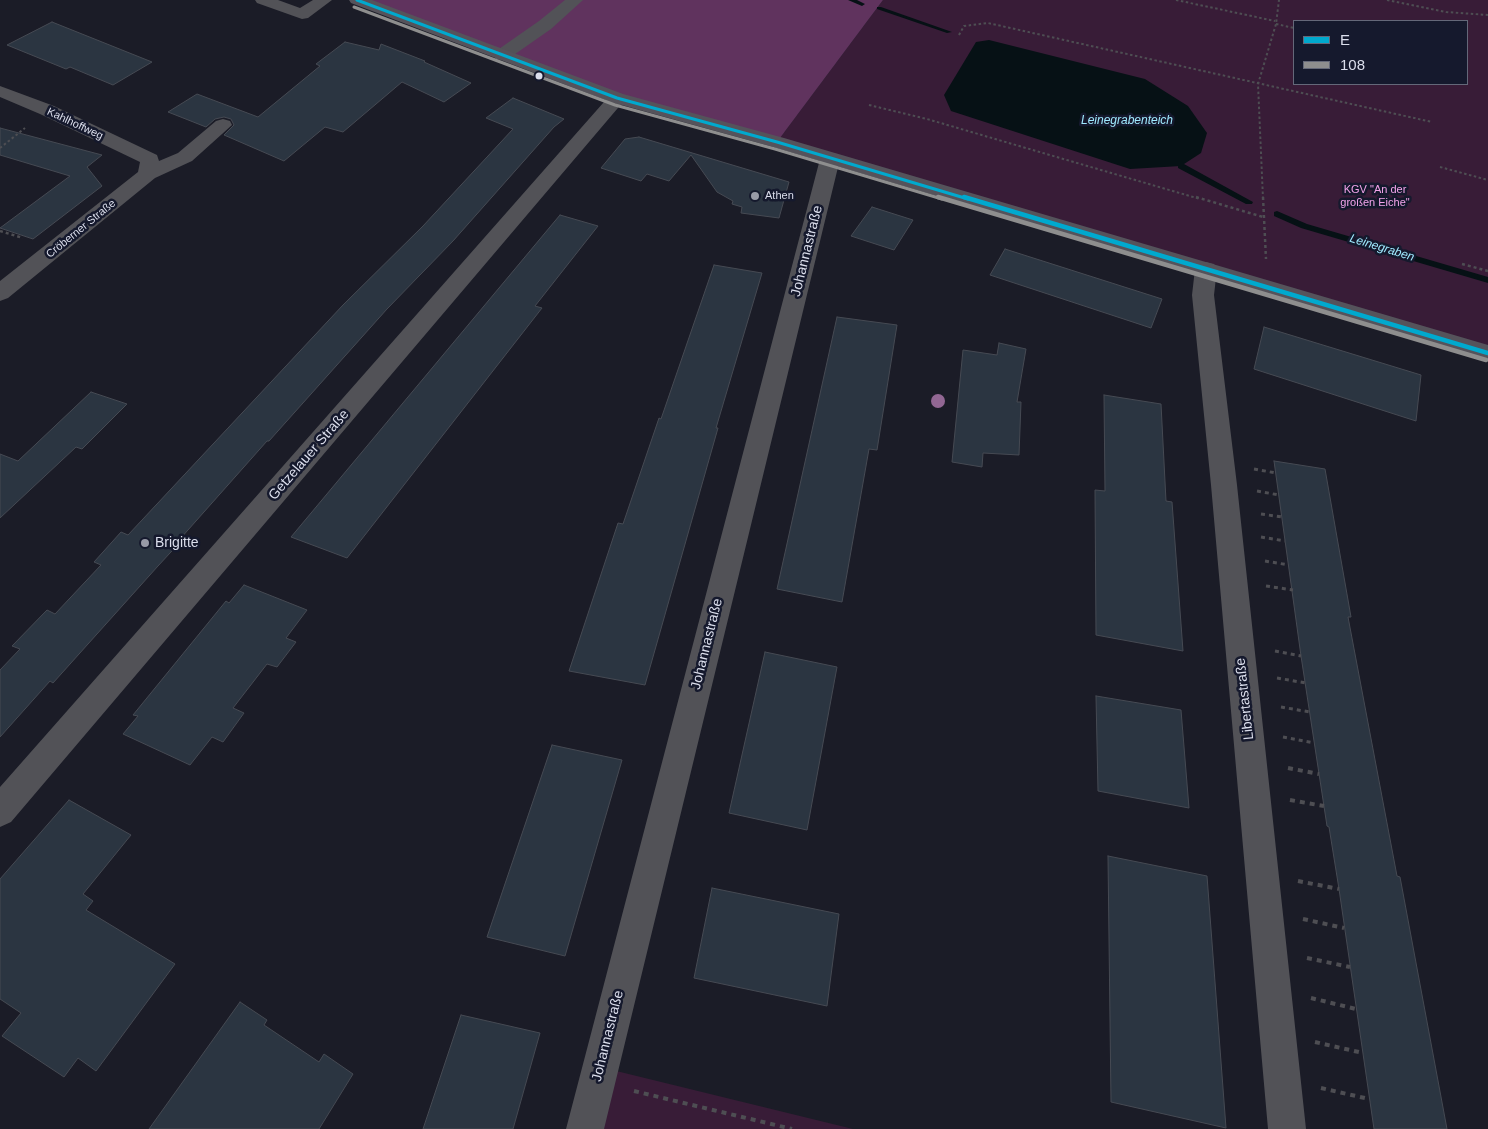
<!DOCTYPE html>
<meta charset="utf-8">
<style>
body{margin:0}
#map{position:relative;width:1488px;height:1129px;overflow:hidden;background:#1b1c27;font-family:Helvetica,sans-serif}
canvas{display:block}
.legend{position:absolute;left:1293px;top:20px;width:175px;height:65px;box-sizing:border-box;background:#15192d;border:1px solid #646879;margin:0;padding:6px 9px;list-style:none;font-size:15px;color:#dbdeec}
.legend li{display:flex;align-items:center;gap:10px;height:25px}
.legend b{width:25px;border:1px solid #646879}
</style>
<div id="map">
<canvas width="1488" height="1129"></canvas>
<ul class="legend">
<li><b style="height:6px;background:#00a9ce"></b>E</li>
<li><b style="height:6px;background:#8e8e8e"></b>108</li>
</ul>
</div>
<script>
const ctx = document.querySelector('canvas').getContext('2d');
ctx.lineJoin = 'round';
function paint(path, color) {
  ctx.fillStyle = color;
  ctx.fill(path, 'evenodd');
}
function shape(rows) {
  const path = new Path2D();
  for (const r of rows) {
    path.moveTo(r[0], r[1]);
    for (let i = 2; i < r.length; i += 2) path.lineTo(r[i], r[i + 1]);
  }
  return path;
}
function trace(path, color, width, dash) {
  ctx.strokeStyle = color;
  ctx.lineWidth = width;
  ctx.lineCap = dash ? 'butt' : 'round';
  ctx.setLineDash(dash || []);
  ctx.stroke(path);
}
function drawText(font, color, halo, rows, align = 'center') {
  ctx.font = font + ' Helvetica,sans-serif';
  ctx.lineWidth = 5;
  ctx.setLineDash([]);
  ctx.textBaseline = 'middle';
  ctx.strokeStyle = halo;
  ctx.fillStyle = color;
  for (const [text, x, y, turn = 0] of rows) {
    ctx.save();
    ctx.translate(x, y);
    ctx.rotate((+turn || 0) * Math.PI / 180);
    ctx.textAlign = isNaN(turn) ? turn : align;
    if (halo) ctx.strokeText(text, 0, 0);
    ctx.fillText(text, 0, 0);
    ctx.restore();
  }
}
paint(shape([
 [883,0,1488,0,1488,353,777,142],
 [1294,21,1467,21,1467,84,1294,84],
 [600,1067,853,1129,585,1129]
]), '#381c37');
paint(shape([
 [357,0,883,0,777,142,617,98]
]), '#60335e');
paint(shape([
 [989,40,1145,79,1188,106,1207,133,1201,153,1181,166,1130,169,951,111,944,95,976,42]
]), '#061115');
paint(shape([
 [848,0,857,0,865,4,862,6,848,0],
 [877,7,881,7,952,32,947,33,877,9,877,7],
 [1178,164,1184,164,1253,202,1252,204,1246,204,1178,168,1178,164],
 [1277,211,1307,224,1488,277,1488,283,1301,228,1274,216,1274,212,1277,211]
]), '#061115');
const building = shape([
 [52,22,152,62,113,85,70,67,66,69,7,45,52,22],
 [345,42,379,50,381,44,425,61,424,62,471,83,444,102,402,82,343,132,325,127,284,161,224,135,234,125,231,119,224,117,215,119,206,127,168,112,197,94,258,117,320,66,316,64,345,42],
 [513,98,564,119,554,127,453,241,387,309,269,441,267,441,180,539,182,540,158,566,53,683,50,681,0,737,0,670,20,649,12,646,47,610,55,614,101,565,94,562,121,532,128,535,343,305,423,226,513,129,486,118,513,98],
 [0,128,102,155,87,167,102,186,33,239,0,228,70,176,0,155,0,128],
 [639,137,789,182,779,218,741,213,742,207,732,204,733,201,717,192,691,155,669,181,647,174,641,181,601,168,625,139,639,137],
 [872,207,913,220,894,250,851,236,872,207],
 [560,215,598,226,535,306,542,308,347,558,291,537,560,215],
 [1005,249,1162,299,1151,328,990,275,1005,249],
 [714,265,762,273,716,428,718,428,645,685,569,671,618,523,623,524,659,418,661,419,714,265],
 [837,317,897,325,877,450,869,449,842,602,777,589,837,317],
 [1264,327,1421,375,1416,421,1254,369,1264,327],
 [999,343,1026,349,1017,402,1021,402,1019,455,983,453,982,467,952,462,963,350,997,355,999,343],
 [91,392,127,404,82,449,76,447,0,518,0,454,18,461,91,392],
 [1104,395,1161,404,1166,501,1172,502,1183,651,1096,635,1095,490,1105,491,1104,395],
 [1274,461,1325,469,1351,617,1348,617,1397,876,1400,877,1447,1129,1374,1129,1339,889,1329,827,1327,826,1301,656,1274,461],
 [244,585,307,610,286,638,296,642,277,667,267,664,233,708,244,713,223,742,212,737,190,765,123,734,138,716,133,715,226,601,229,603,244,585],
 [765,652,837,667,807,830,729,813,765,652],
 [1096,696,1181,710,1189,808,1098,791,1096,696],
 [552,745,622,760,565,956,487,937,552,745],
 [69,800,131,835,83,894,93,901,86,910,175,964,96,1071,78,1058,64,1077,2,1036,21,1013,0,999,0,879,69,800],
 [1108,856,1207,876,1226,1128,1111,1102,1108,856],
 [712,888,839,914,827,1006,694,978,712,888],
 [240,1002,267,1020,264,1025,319,1062,324,1054,353,1074,319,1129,149,1129,240,1002],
 [461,1015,540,1033,513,1129,423,1129,461,1015]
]);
paint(building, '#2b3541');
trace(building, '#464a53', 1);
trace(shape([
 [1176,0,1275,21],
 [1387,0,1446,12,1488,15],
 [1276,24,1294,28],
 [959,35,964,26,988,23,1432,122],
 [869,105,927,119,1200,199],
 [0,148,25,128],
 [1440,167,1488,180],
 [1263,199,1258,84,1276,24,1279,0]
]), '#4e4e53', 2, [2.5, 2.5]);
trace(shape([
 [1196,197,1263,217],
 [1263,197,1266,259],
 [0,231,23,238],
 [1462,264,1488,271]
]), '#4e4e53', 2.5, [3, 3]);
trace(shape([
 [1254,469,1276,473],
 [1257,491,1279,495],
 [1261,514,1282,517],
 [1261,537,1285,541],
 [1265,561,1289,565],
 [1266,586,1293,590],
 [1275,651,1301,656],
 [1277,678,1306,683],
 [1281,707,1310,712],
 [1283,737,1314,743]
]), '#4e4e53', 3, [4, 4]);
trace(shape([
 [1288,768,1319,774],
 [1290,800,1324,806],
 [1298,881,1339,889],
 [1303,919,1344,928],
 [1307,958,1350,967],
 [1311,998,1356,1009],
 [1315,1042,1363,1053],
 [1321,1088,1369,1099],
 [634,1091,792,1129]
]), '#4e4e53', 4, [5, 5]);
paint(shape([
 [255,0,278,0,300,8,313,0,332,0,308,18,302,19,257,3,255,0],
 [565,0,583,0,551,29,508,59,502,60,496,59,493,55,496,51,539,21,565,0],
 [0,86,54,106,157,155,159,161,178,153,216,121,223,119,230,121,232,125,192,161,155,178,8,298,0,301,0,281,138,172,140,162,40,114,0,97,0,86],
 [617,93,623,94,626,98,623,102,11,822,0,827,0,787,611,94,617,93],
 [830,153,837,155,840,159,604,1129,566,1129,820,159,823,155,830,153],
 [1206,262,1214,264,1217,269,1214,295,1237,485,1306,1129,1268,1129,1211,485,1192,295,1195,269,1198,264,1206,262]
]), '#525257');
paint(shape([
 [349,0,372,0,623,94,784,138,1488,345,1488,361,770,146,611,102,351,3,349,0]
]), '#55535b');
trace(shape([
 [357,0,617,98,777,142,968,199]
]), '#00a9ce', 3);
trace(shape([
 [964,197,1488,353]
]), '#00a9ce', 4.5);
trace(shape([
 [354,7,615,105,775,149,942,199]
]), '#8e8e8e', 3);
trace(shape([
 [938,197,1486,360]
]), '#8e8e8e', 4.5);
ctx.fillStyle = '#926793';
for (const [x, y] of [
 [938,401]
]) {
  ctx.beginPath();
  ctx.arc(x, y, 7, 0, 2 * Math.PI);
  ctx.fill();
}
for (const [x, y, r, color] of [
 [539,76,4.5,"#dbdeec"],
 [755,196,5,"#989aa7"],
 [145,543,5,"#989aa7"]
]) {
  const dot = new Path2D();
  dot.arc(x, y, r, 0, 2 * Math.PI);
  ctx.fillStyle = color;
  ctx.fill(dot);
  trace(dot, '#15192d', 2);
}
drawText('11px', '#dbdeec', '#15192d', [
 ["Kahlhoffweg",75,124,25],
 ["Cröberner Straße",81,229,-39]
]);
drawText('11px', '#f3a4eb', '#15192d', [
 ["KGV \"An der",1375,190],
 ["großen Eiche\"",1375,203]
]);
drawText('11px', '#dbdeec', '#15192d', [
 ["Athen",765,196]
], 'left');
drawText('italic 12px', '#9fe9fe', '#15192d', [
 ["Leinegrabenteich",1127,121],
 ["Leinegraben",1382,248,17]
]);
drawText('14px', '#dbdeec', '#15192d', [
 ["Johannastraße",807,251,-76],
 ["Getzelauer Straße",309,455,-49],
 ["Johannastraße",707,644,-76],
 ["Libertastraße",1245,699,-96],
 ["Johannastraße",608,1036,-76]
]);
drawText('14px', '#dbdeec', '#15192d', [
 ["Brigitte",155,543]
], 'left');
</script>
